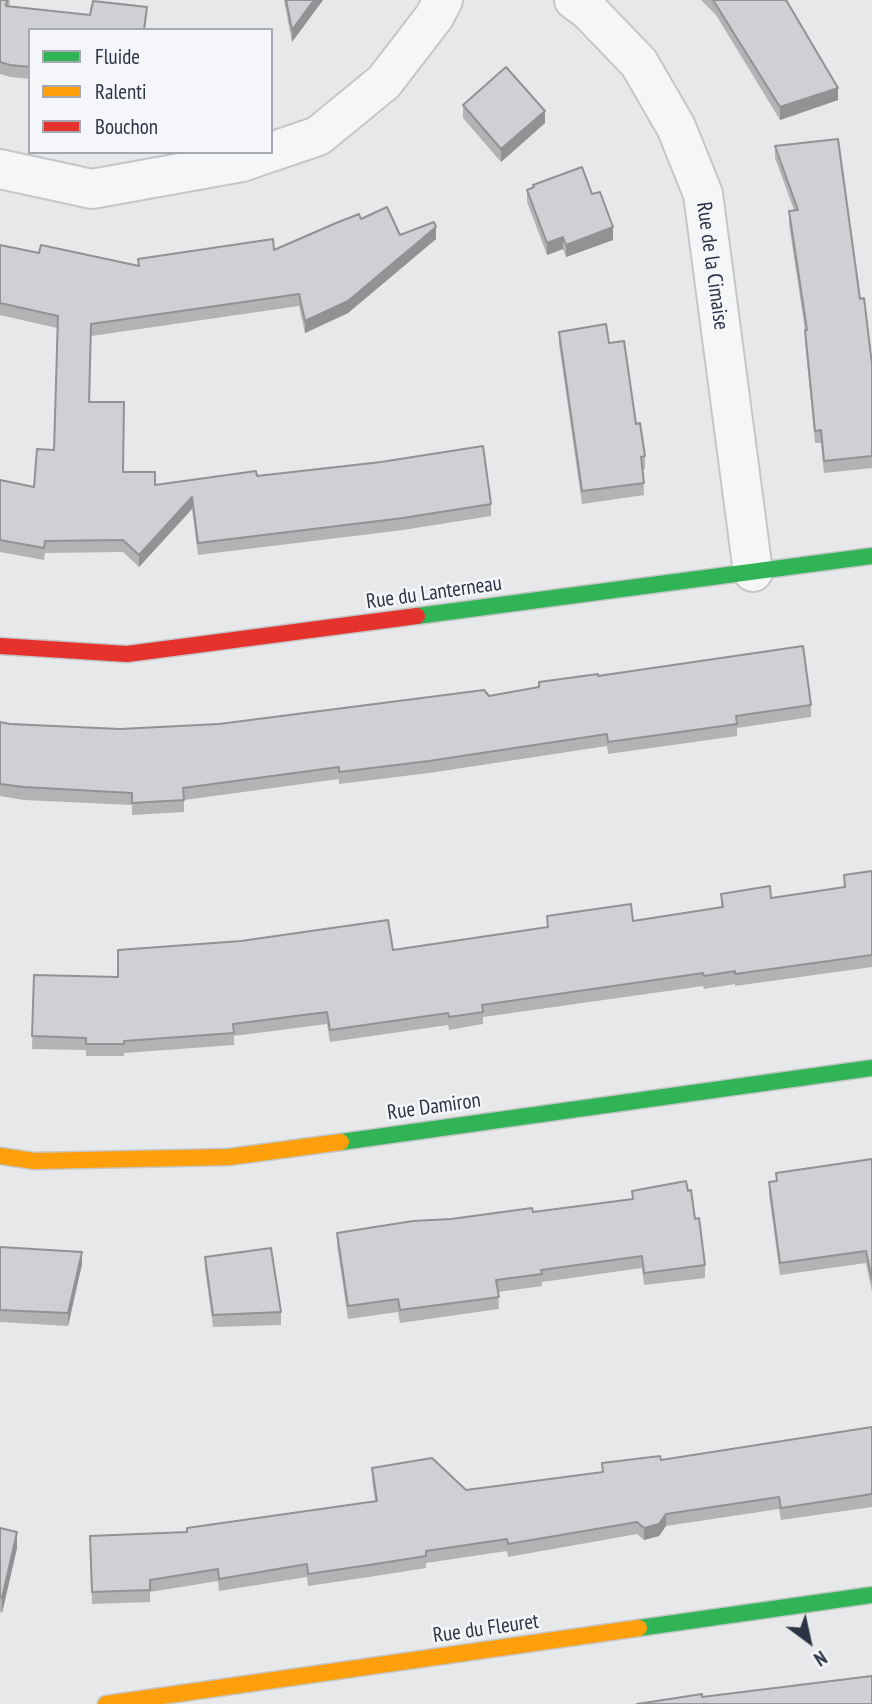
<!DOCTYPE html>
<style>
body{margin:0}
#map{position:relative;width:872px;height:1704px;overflow:hidden;background:#e6e8ea;font-family:"PT Sans Narrow",sans-serif}
canvas{display:block}
.legend{position:absolute;left:28px;top:28px;width:245px;height:126px;box-sizing:border-box;background:#f4f6f9;border:2px solid #a4a8b1;margin:0;padding:9px 12px;list-style:none;font-size:21px;color:#2b3445}
.legend li{display:flex;align-items:center;gap:14px;height:35px}
.legend b{width:35px;border:2px solid #a4a8b1}
.north{position:absolute;left:774px;top:1606px;width:70px;height:70px;-webkit-text-stroke:5px #f4f6f9;paint-order:stroke;rotate:147deg;font-size:19px;font-weight:700;line-height:28px;text-align:center;color:#2b3445}
.north::after{content:'';display:block;margin:auto;width:24px;height:32px;background:#2b3445;clip-path:polygon(50% 0,100% 100%,50% 72%,0 100%)}
</style>
<div id="map">
<canvas width="872" height="1704"></canvas>
<ul class="legend">
<li><b style="height:9px;background:#30b455"></b>Fluide</li>
<li><b style="height:9px;background:#ff9f0a"></b>Ralenti</li>
<li><b style="height:9px;background:#e5322d"></b>Bouchon</li>
</ul>
<div class="north">N</div>
</div>
<script>
const ctx = document.querySelector('canvas').getContext('2d');
ctx.lineJoin = 'round';
function shape(rows) {
  const path = new Path2D();
  for (const r of rows) {
    path.moveTo(r[0], r[1]);
    for (let i = 2; i < r.length; i += 2) path.lineTo(r[i], r[i + 1]);
  }
  return path;
}
function trace(path, color, width, dash) {
  ctx.strokeStyle = color;
  ctx.lineWidth = width;
  ctx.lineCap = dash ? 'butt' : 'round';
  ctx.setLineDash(dash || []);
  ctx.stroke(path);
}
function paint(path, color) {
  ctx.fillStyle = color;
  ctx.fill(path, 'evenodd');
}
function drawText(font, color, halo, rows, align = 'center') {
  ctx.font = font + ' "PT Sans Narrow",sans-serif';
  ctx.lineWidth = 5;
  ctx.setLineDash([]);
  ctx.textBaseline = 'middle';
  ctx.strokeStyle = halo;
  ctx.fillStyle = color;
  for (const [text, x, y, turn = 0] of rows) {
    ctx.save();
    ctx.translate(x, y);
    ctx.rotate((+turn || 0) * Math.PI / 180);
    ctx.textAlign = isNaN(turn) ? turn : align;
    if (halo) ctx.strokeText(text, 0, 0);
    ctx.fillText(text, 0, 0);
    ctx.restore();
  }
}
const street = shape([
 [574,0,589,11,639,63,676,127,703,194,753,572],
 [271,152,318,136,384,82,434,17,443,0],
 [0,169,92,189,242,162,271,152]
]);
const fast = shape([
 [417,616,872,556],
 [341,1142,872,1068],
 [639,1628,872,1595]
]);
const slow = shape([
 [0,1156,34,1161,229,1157,341,1142],
 [106,1704,639,1628]
]);
const jam = shape([
 [0,646,127,654,417,616]
]);
trace(street, '#c4c6c8', 42);
trace(fast, '#c4c6c8', 19);
trace(slow, '#c4c6c8', 19);
trace(jam, '#c4c6c8', 19);
trace(street, '#f5f6f7', 38);
trace(fast, '#30b455', 16);
trace(slow, '#ff9f0a', 16);
trace(jam, '#e5322d', 16);
paint(shape([
 [0,0,10,0,9,6,90,15,147,19,30,30,30,79,10,77,0,74],
 [284,0,323,0,292,42],
 [701,0,786,0,838,100,780,120,716,15],
 [463,105,545,123,501,162,463,118],
 [775,146,860,299,872,364,872,468,824,473,821,443,815,443,805,342,805,330,789,224,789,211,794,210,775,158],
 [533,185,592,194,613,240,566,257,563,249,547,255,527,202,527,190,533,188],
 [361,219,400,235,436,239,348,313,305,333,299,306,91,336,90,402,123,472,155,485,257,476,491,504,491,516,403,530,198,555,192,509,139,567,123,552,45,553,44,560,0,552,0,480,34,487,54,450,57,328,0,315,0,245,39,253,138,266,138,259,274,250],
 [559,332,609,343,636,424,645,456,645,469,643,469,644,495,582,504,559,344],
 [598,676,811,705,811,717,737,728,737,736,608,754,607,746,429,773,339,784,339,779,184,800,184,812,132,815,132,805,24,800,0,796,0,722,10,724,120,729,219,724,489,696,539,688,539,682],
 [872,871,872,967,735,986,735,984,704,989,703,986,483,1017,483,1024,449,1030,448,1025,330,1042,327,1024,234,1036,234,1045,124,1053,124,1056,86,1056,86,1050,32,1049,34,975,118,977,393,950,547,928,547,916,633,921,721,907,721,894,771,898,844,888,844,875],
 [872,1159,872,1292,866,1263,780,1275,769,1194,769,1182,776,1181,776,1173],
 [632,1191,688,1191,705,1265,705,1278,644,1285,642,1268,542,1282,542,1286,498,1292,499,1309,400,1323,398,1312,348,1319,337,1245,337,1233,451,1219,533,1212,632,1199],
 [0,1247,82,1264,68,1326,0,1322],
 [205,1257,281,1312,281,1325,213,1327,205,1269],
 [872,1427,872,1507,781,1520,779,1509,666,1526,659,1536,644,1540,637,1534,508,1557,507,1551,426,1563,426,1568,369,1577,308,1586,307,1577,219,1591,218,1581,150,1592,150,1602,92,1604,90,1536,187,1532,187,1528,375,1501,372,1480,372,1468,466,1490,602,1472,602,1463,661,1460],
 [0,1528,17,1548,2,1613,0,1612]
]), '#b1b3b5');
paint(shape([
 [314,0,323,0,292,42,292,30],
 [838,88,838,100,780,120,780,107],
 [545,111,545,123,501,162,501,149],
 [436,227,436,239,348,313,305,333,305,321],
 [613,227,613,240,566,257,566,245],
 [563,237,563,249,547,255,547,243],
 [192,497,192,509,139,567,139,555],
 [82,1252,82,1264,68,1326,68,1313],
 [666,1514,666,1526,659,1536,644,1540,644,1528],
 [17,1532,17,1548,2,1613,2,1598]
]), '#909294');
const building = shape([
 [0,0,7,0,6,6,90,15,93,1,147,7,144,30,30,30,30,67,10,65,0,62,0,0],
 [286,0,314,0,292,30,286,0],
 [713,0,786,0,838,88,780,107,713,0],
 [506,67,545,111,501,149,463,105,506,67],
 [838,139,860,299,864,298,872,364,872,456,824,461,821,430,815,431,805,330,807,330,789,211,798,210,775,146,838,139],
 [582,167,592,194,600,192,613,227,566,245,563,237,547,243,527,190,534,187,533,185,582,167],
 [387,207,400,235,434,222,436,227,348,301,305,321,299,294,91,324,89,402,124,402,123,472,155,472,155,485,256,471,257,476,381,462,483,446,491,504,403,518,198,543,192,497,139,555,123,540,45,541,44,548,0,540,0,480,34,487,37,449,54,450,58,316,0,303,0,245,39,253,41,245,139,266,138,259,273,239,274,250,336,223,359,214,361,219,387,207],
 [606,324,609,343,624,341,636,424,640,423,645,456,641,457,644,483,582,491,559,332,606,324],
 [803,646,811,705,736,716,737,724,608,742,607,734,429,761,339,772,339,767,183,788,184,800,132,803,132,793,24,787,0,784,0,722,10,724,120,729,219,724,484,690,489,696,539,687,539,682,598,674,598,676,803,646],
 [872,871,872,955,735,974,735,971,704,976,703,973,482,1005,483,1012,449,1017,448,1013,330,1030,327,1012,233,1024,234,1033,124,1041,124,1044,86,1044,86,1038,32,1036,34,975,118,977,118,950,241,941,388,920,393,950,548,927,547,916,631,904,633,921,723,907,721,894,770,886,771,898,845,887,844,875,872,871],
 [872,1159,872,1280,866,1251,780,1263,769,1182,777,1181,776,1173,872,1159],
 [686,1181,688,1191,691,1190,695,1219,699,1218,705,1265,644,1273,642,1256,541,1270,542,1274,496,1280,499,1297,400,1310,398,1299,348,1306,337,1233,413,1221,451,1219,532,1208,533,1212,633,1199,632,1191,686,1181],
 [0,1247,82,1252,68,1313,0,1310,0,1247],
 [271,1248,281,1312,213,1315,205,1257,271,1248],
 [872,1427,872,1494,781,1508,779,1497,666,1514,659,1524,644,1528,637,1522,508,1544,507,1539,426,1551,426,1556,369,1565,308,1574,307,1564,219,1579,218,1569,150,1580,150,1590,92,1592,90,1536,187,1532,187,1528,377,1501,372,1468,432,1458,466,1490,603,1472,602,1463,660,1456,661,1460,872,1427],
 [0,1528,17,1532,2,1598,0,1597,0,1528],
 [872,1676,872,1704,637,1704,702,1694,702,1697,872,1676]
]);
paint(building, '#ced0d3');
trace(building, '#909294', 2);
drawText('21px', '#2b3445', '#f4f6f9', [
 ["Rue de la Cimaise",712,266,82],
 ["Rue du Lanterneau",434,593,-8],
 ["Rue Damiron",434,1107,-8],
 ["Rue du Fleuret",486,1629,-8]
]);
</script>
